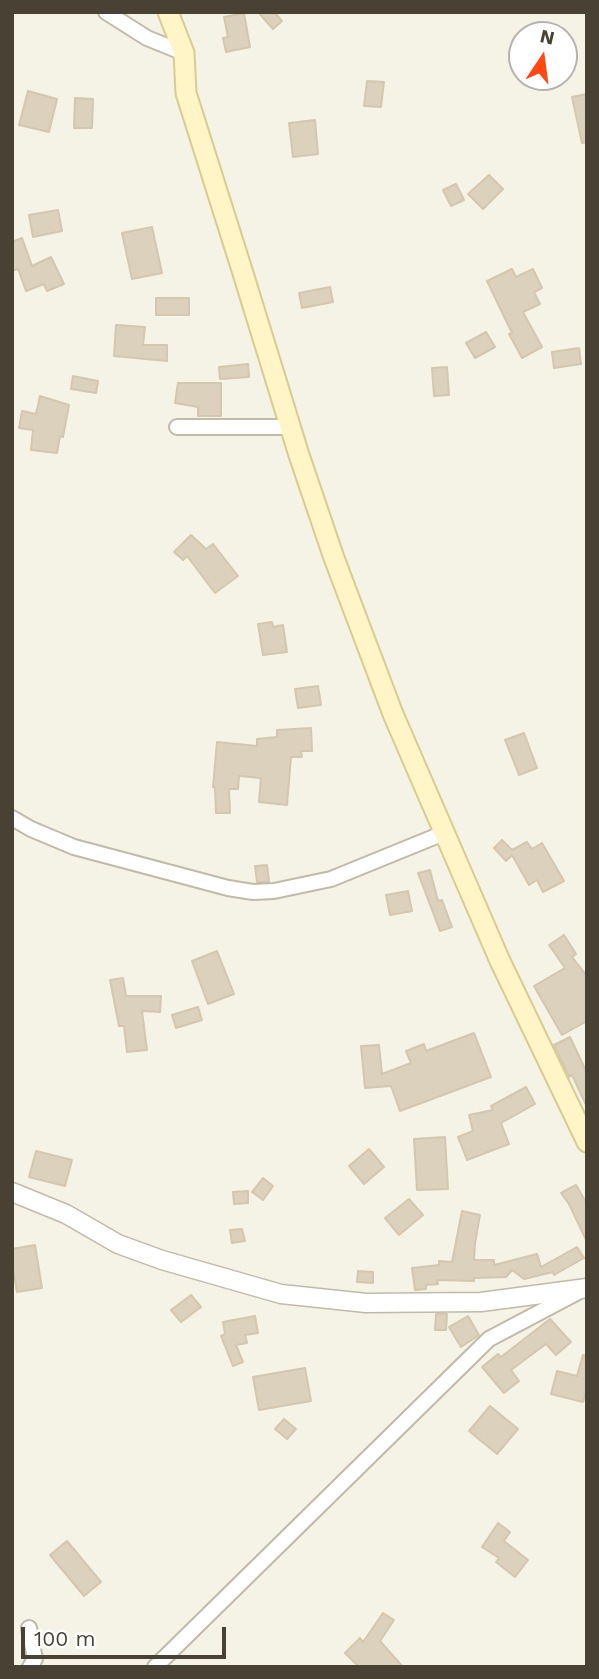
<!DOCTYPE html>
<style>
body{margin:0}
#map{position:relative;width:599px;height:1679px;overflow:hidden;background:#f5f2e6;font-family:"Work Sans",sans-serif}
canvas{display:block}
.frame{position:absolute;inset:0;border:14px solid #494234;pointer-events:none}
.north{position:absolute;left:508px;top:21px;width:70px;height:70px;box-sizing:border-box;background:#fff;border:2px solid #b6b3ae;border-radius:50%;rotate:13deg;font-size:19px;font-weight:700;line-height:28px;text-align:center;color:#494234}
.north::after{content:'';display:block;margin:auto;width:24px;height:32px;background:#ff4813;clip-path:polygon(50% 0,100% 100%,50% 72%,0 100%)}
.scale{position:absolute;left:21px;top:1627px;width:205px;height:32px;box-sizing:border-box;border:4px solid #494234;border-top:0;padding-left:9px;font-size:21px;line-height:24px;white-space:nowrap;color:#494234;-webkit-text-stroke:5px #fff;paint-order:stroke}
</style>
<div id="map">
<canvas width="599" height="1679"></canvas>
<div class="frame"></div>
<div class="north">N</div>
<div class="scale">100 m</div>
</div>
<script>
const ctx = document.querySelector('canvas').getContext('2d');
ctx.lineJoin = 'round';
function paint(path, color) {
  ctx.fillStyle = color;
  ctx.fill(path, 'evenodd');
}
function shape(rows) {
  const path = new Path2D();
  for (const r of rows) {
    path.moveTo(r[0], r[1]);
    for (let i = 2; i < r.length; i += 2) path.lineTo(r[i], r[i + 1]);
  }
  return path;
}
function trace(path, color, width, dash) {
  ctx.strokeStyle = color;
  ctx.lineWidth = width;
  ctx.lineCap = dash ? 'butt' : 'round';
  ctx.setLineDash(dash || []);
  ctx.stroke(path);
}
const building = shape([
 [258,12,274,12,282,21,273,29,258,12],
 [244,13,250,47,226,52,223,38,228,37,224,17,244,13],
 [367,81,384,82,381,107,364,106,367,81],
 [28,91,57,99,49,132,19,125,28,91],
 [587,94,587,142,582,143,572,97,587,94],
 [75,98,93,99,92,128,74,128,75,98],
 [315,120,318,154,293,157,289,123,315,120],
 [489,175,503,189,483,209,468,194,489,175],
 [456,184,464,200,451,206,443,190,456,184],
 [58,210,62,231,33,237,29,215,58,210],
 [152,227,162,273,132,279,122,233,152,227],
 [22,238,32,266,51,257,64,284,47,291,44,284,26,291,18,269,12,271,12,242,22,238],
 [512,269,516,277,533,269,542,288,534,292,540,304,523,312,542,347,522,358,509,334,512,333,487,281,512,269],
 [330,287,333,302,302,308,299,293,330,287],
 [156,298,189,298,189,315,156,315,156,298],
 [116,325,145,327,143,345,167,345,167,361,114,356,116,325],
 [486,332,495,347,475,358,466,343,486,332],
 [579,348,581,364,554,368,552,352,579,348],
 [248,364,249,377,220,379,219,367,248,364],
 [447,367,449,395,434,396,432,368,447,367],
 [73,376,98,381,96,393,71,389,73,376],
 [178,383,221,383,221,416,198,416,198,407,175,403,178,383],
 [40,396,69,405,63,437,60,436,57,453,31,450,33,430,19,428,22,411,36,414,40,396],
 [191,535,206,549,213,544,238,576,215,593,187,556,183,560,174,552,191,535],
 [272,622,273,627,283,625,287,652,263,655,258,624,272,622],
 [318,686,321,705,298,708,295,689,318,686],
 [311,728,312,751,301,751,302,757,291,757,287,805,259,802,261,778,239,776,238,789,229,789,230,813,216,813,215,788,213,787,217,742,257,746,257,739,277,737,277,730,311,728],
 [524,733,537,768,519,775,505,740,524,733],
 [502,840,512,850,527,842,532,849,542,843,564,881,543,892,537,880,529,885,512,855,506,861,494,848,502,840],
 [267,865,269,882,257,882,255,866,267,865],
 [430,870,438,901,442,900,452,927,440,931,418,873,430,870],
 [408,891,412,911,390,915,386,895,408,891],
 [564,935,576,954,572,957,587,976,587,1021,562,1035,534,986,565,968,549,945,564,935],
 [217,951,234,994,208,1004,192,961,217,951],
 [123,978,126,996,161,996,160,1012,142,1011,147,1050,127,1052,124,1026,119,1026,110,980,123,978],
 [198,1007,202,1020,176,1028,172,1015,198,1007],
 [474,1033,491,1077,400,1111,391,1086,365,1088,361,1046,379,1045,382,1074,411,1063,406,1051,424,1044,426,1051,474,1033],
 [570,1037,587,1073,587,1107,572,1075,569,1077,554,1045,570,1037],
 [526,1087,535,1104,501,1123,509,1144,467,1160,458,1137,473,1131,469,1115,493,1110,491,1106,526,1087],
 [445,1137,448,1189,417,1190,414,1139,445,1137],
 [369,1149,384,1167,364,1184,349,1166,369,1149],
 [36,1151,72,1160,65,1186,29,1177,36,1151],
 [263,1178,273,1186,263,1200,252,1192,263,1178],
 [576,1185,587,1204,587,1242,569,1204,561,1193,576,1185],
 [248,1191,248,1203,234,1204,233,1192,248,1191],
 [409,1199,423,1215,399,1235,385,1218,409,1199],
 [462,1211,480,1215,475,1243,474,1260,494,1260,494,1265,537,1254,541,1267,577,1247,584,1258,554,1275,553,1272,524,1279,512,1270,506,1277,474,1278,474,1281,437,1280,438,1284,426,1285,426,1289,415,1290,412,1268,439,1265,439,1261,452,1262,462,1211],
 [242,1229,245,1241,232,1243,230,1230,242,1229],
 [35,1245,42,1288,17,1292,12,1263,12,1249,35,1245],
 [358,1271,373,1272,373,1283,357,1282,358,1271],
 [191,1295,201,1307,181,1322,171,1310,191,1295],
 [436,1314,447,1314,446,1330,435,1330,436,1314],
 [255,1316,258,1333,245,1335,247,1343,236,1345,243,1362,233,1366,221,1336,225,1334,223,1322,255,1316],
 [468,1316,479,1335,461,1347,449,1327,468,1316],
 [550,1319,571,1342,556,1355,546,1344,511,1370,519,1381,504,1393,482,1367,498,1354,501,1357,550,1319],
 [583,1355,587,1356,587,1389,583,1402,551,1394,557,1371,577,1376,583,1355],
 [305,1368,311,1401,259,1410,253,1377,305,1368],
 [490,1406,518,1429,497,1454,469,1431,490,1406],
 [284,1419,296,1429,287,1439,275,1429,284,1419],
 [498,1523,510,1532,504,1541,528,1560,515,1577,496,1562,499,1558,482,1547,498,1523],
 [67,1541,101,1582,84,1596,50,1555,67,1541],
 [383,1613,394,1620,380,1641,403,1667,359,1667,345,1653,360,1638,363,1642,383,1613]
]);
paint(building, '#dbd1bd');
trace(building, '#d4c7ad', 2);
const minor = shape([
 [106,12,147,38,184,53],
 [177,427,290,427],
 [12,818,31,829,74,847,228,888,253,892,274,891,331,879,444,833],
 [29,1628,35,1659,30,1667],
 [155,1667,489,1339,578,1292]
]);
const tertiary = shape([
 [12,1192,66,1214,118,1244,162,1260,281,1294,366,1303,481,1302,587,1288]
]);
const secondary = shape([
 [168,12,184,53,186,93,242,270,299,455,334,558,393,714,500,961,587,1142]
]);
trace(minor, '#c2baa8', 18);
trace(tertiary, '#c2baa8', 21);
trace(secondary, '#d9cc91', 23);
trace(minor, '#fff', 14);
trace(tertiary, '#fff', 18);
trace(secondary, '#fff5c6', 19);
</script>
